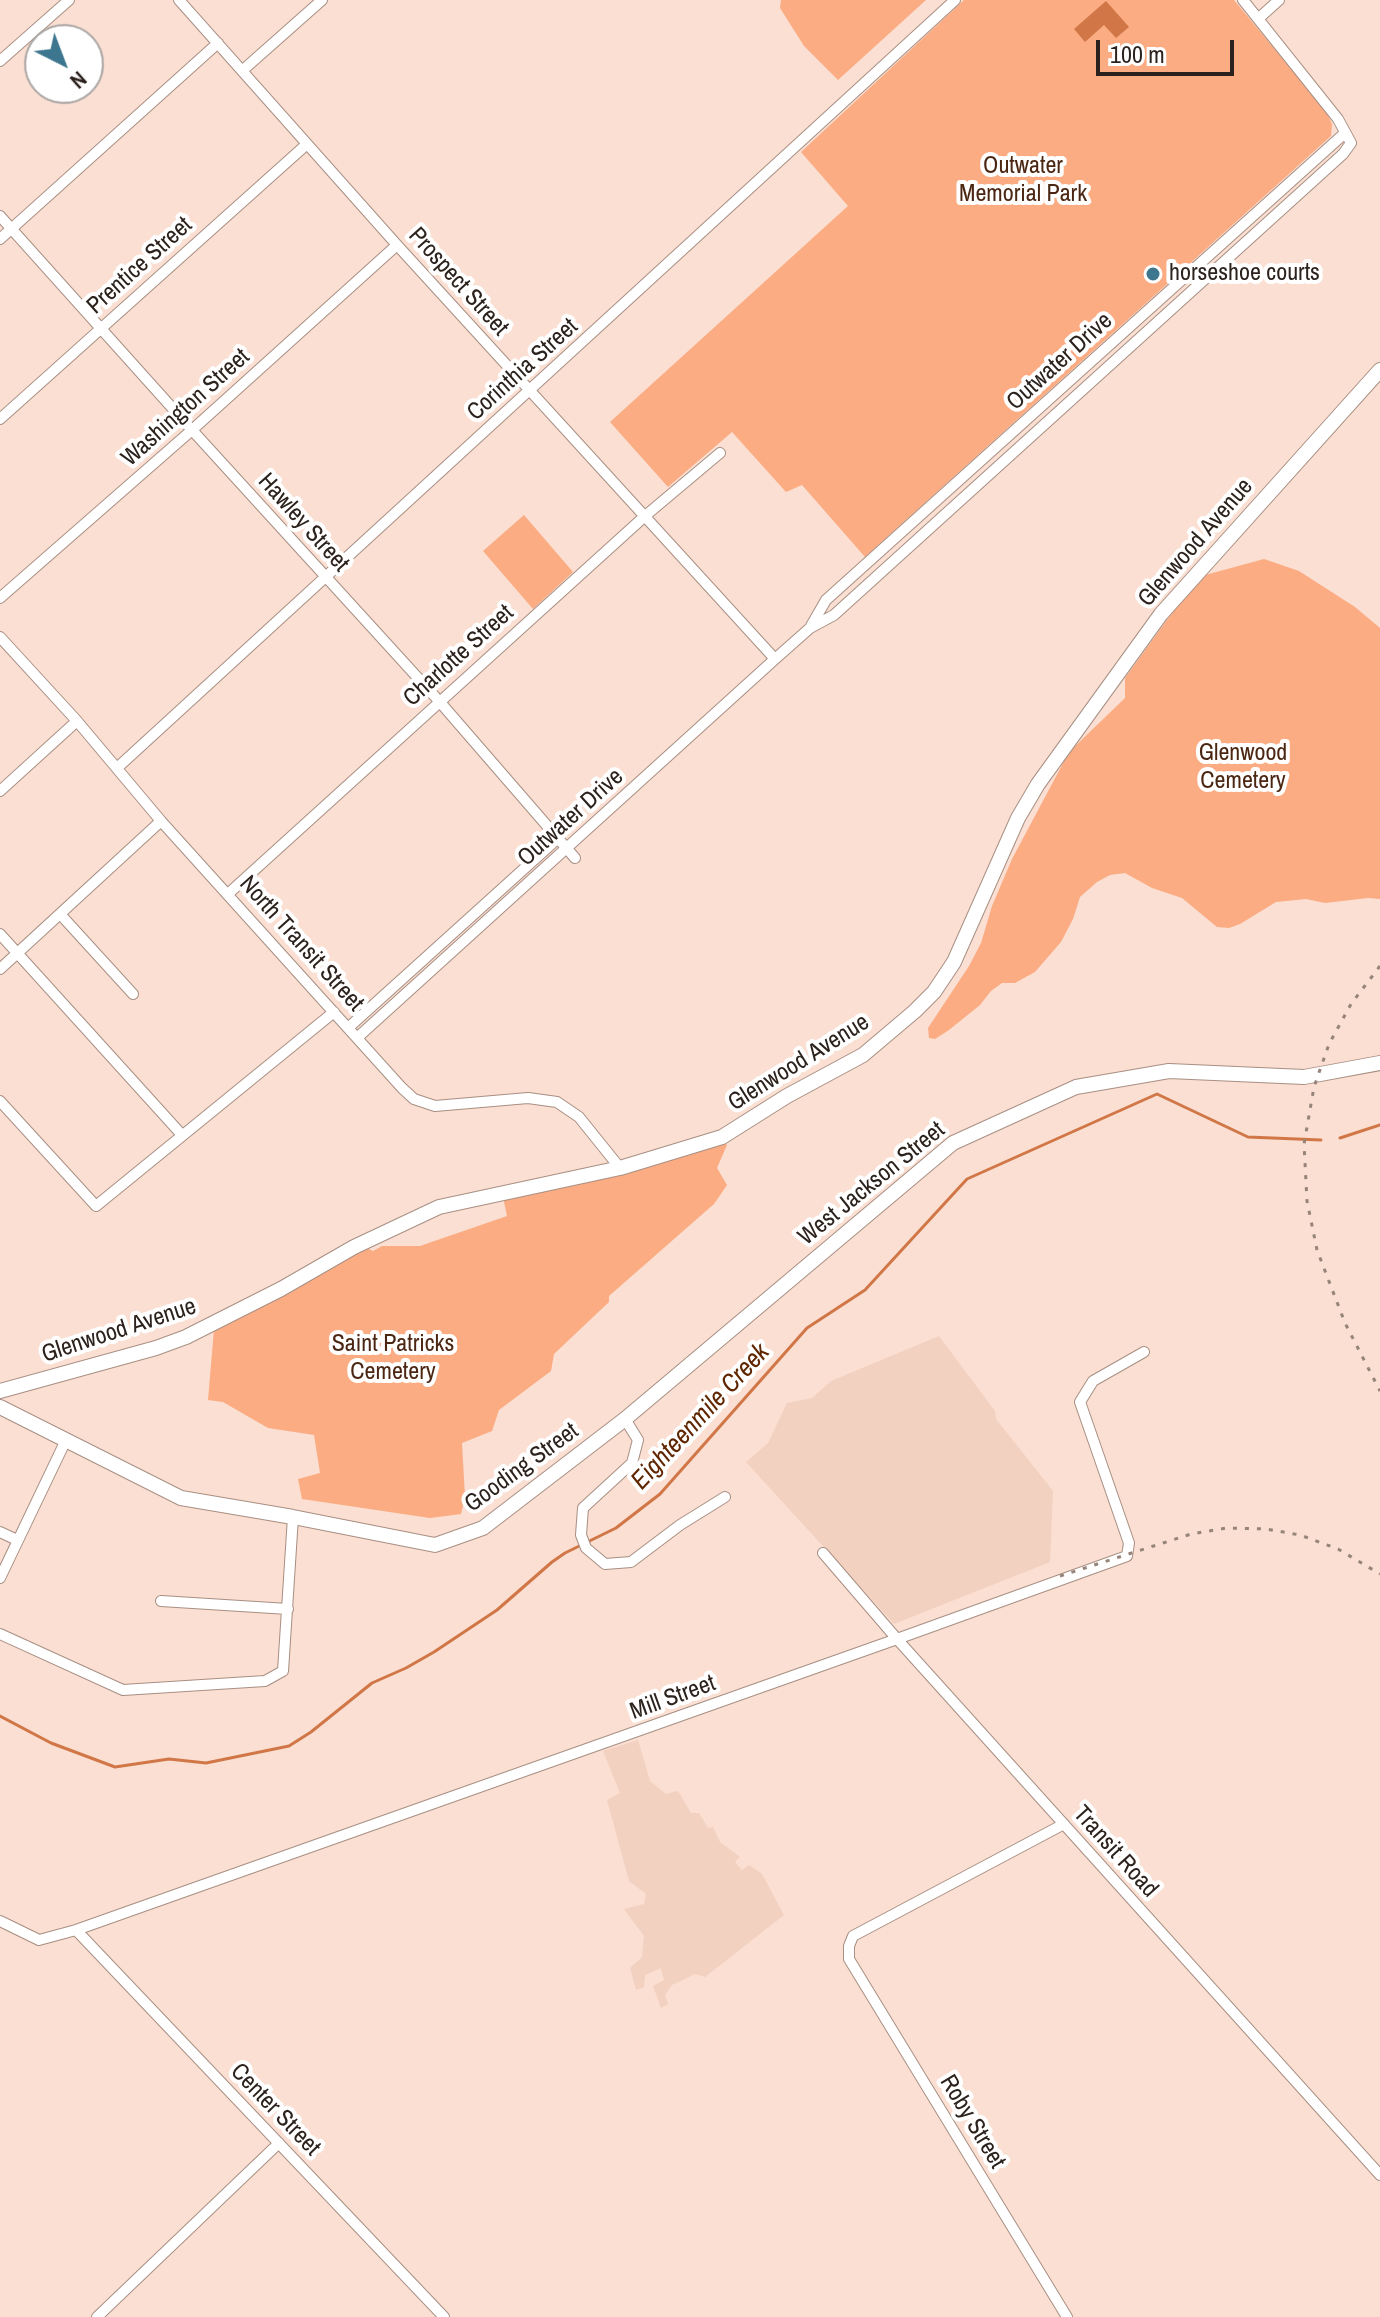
<!DOCTYPE html>
<style>
body{margin:0}
#map{position:relative;width:1380px;height:2317px;overflow:hidden;background:#fadfd2;font-family:"Archivo Narrow",sans-serif}
canvas{display:block}
.north{position:absolute;left:24px;top:24px;width:80px;height:80px;box-sizing:border-box;background:#fff;border:2px solid #aba7a5;border-radius:50%;rotate:138deg;font-size:22px;font-weight:700;line-height:32px;text-align:center;color:#2c221d}
.north::after{content:'';display:block;margin:auto;width:28px;height:36px;background:#3c768f;clip-path:polygon(50% 0,100% 100%,50% 72%,0 100%)}
.scale{position:absolute;left:1096px;top:40px;width:138px;height:36px;box-sizing:border-box;border:4px solid #2c221d;border-top:0;padding-left:10px;font-size:24px;line-height:28px;white-space:nowrap;color:#2c221d;-webkit-text-stroke:6px #fff;paint-order:stroke}
</style>
<div id="map">
<canvas width="1380" height="2317"></canvas>
<div class="north">N</div>
<div class="scale">100 m</div>
</div>
<script>
const ctx = document.querySelector('canvas').getContext('2d');
ctx.lineJoin = 'round';
function paint(path, color) {
  ctx.fillStyle = color;
  ctx.fill(path, 'evenodd');
}
function shape(rows) {
  const path = new Path2D();
  for (const r of rows) {
    path.moveTo(r[0], r[1]);
    for (let i = 2; i < r.length; i += 2) path.lineTo(r[i], r[i + 1]);
  }
  return path;
}
function trace(path, color, width, dash) {
  ctx.strokeStyle = color;
  ctx.lineWidth = width;
  ctx.lineCap = dash ? 'butt' : 'round';
  ctx.setLineDash(dash || []);
  ctx.stroke(path);
}
function drawText(font, color, halo, rows, align = 'center') {
  ctx.font = font + ' "Archivo Narrow",sans-serif';
  ctx.lineWidth = 8;
  ctx.setLineDash([]);
  ctx.textBaseline = 'middle';
  ctx.strokeStyle = halo;
  ctx.fillStyle = color;
  for (const [text, x, y, turn = 0] of rows) {
    ctx.save();
    ctx.translate(x, y);
    ctx.rotate((+turn || 0) * Math.PI / 180);
    ctx.textAlign = isNaN(turn) ? turn : align;
    if (halo) ctx.strokeText(text, 0, 0);
    ctx.fillText(text, 0, 0);
    ctx.restore();
  }
}
paint(shape([
 [939,1336,995,1411,996,1419,1053,1491,1050,1562,894,1624,746,1462,768,1443,787,1403,812,1398,831,1381],
 [638,1740,650,1781,666,1794,678,1791,691,1813,699,1813,708,1828,713,1827,720,1842,740,1857,735,1862,742,1870,749,1865,762,1874,784,1915,705,1977,695,1974,672,1985,665,1995,668,2004,661,2008,653,1986,664,1980,661,1968,645,1975,644,1987,636,1990,630,1968,642,1957,644,1936,624,1909,644,1904,646,1894,629,1881,607,1800,620,1793,603,1751]
]), '#f3d1c0');
paint(shape([
 [781,0,926,0,838,80,804,46,780,8],
 [964,0,1234,0,1326,111,1332,124,1331,136,865,557,802,485,786,492,732,432,668,487,610,422,848,206,801,152],
 [524,515,573,572,533,609,483,551],
 [1264,559,1299,571,1355,607,1380,628,1380,899,1368,898,1325,903,1306,899,1276,902,1240,924,1229,928,1217,927,1182,898,1152,888,1125,873,1110,875,1097,882,1080,897,1073,919,1061,942,1035,972,1015,983,1002,983,991,991,980,1005,949,1030,935,1039,929,1038,928,1028,969,966,981,943,992,906,1012,859,1069,752,1125,698,1125,678,1198,577],
 [722,1140,727,1145,717,1168,727,1185,714,1204,609,1296,609,1302,554,1354,551,1371,499,1410,492,1431,462,1443,465,1497,461,1514,430,1518,302,1499,298,1479,320,1473,314,1435,268,1428,223,1402,208,1400,214,1329,365,1247,373,1251,382,1246,420,1246,507,1216,503,1197,689,1155]
]), '#fbac83');
paint(shape([
 [1106,1,1129,27,1116,38,1104,25,1085,42,1074,29]
]), '#d17747');
trace(shape([
 [1340,1138,1380,1125],
 [0,1716,51,1743,115,1767,169,1759,206,1763,289,1746,311,1732,372,1683,406,1668,434,1652,497,1610,552,1562,565,1553,616,1528,660,1494,807,1328,865,1290,967,1179,1157,1094,1248,1137,1321,1140]
]), '#d17747', 3);
const street = shape([
 [179,0,397,245,775,659],
 [1259,18,1279,0],
 [0,61,69,0],
 [243,70,322,0],
 [0,216,192,430,439,701,575,858],
 [0,239,218,43],
 [0,419,307,144],
 [0,598,192,430,397,245],
 [811,626,826,600,1345,133],
 [0,637,77,721,161,821,402,1088,414,1099,435,1106,528,1098,557,1102,579,1117,620,1168],
 [117,768,955,0],
 [0,791,77,721],
 [229,893,645,516,720,453],
 [60,914,133,994],
 [0,934,182,1135],
 [0,969,161,821],
 [349,1027,557,839],
 [358,1037,775,659,810,628,834,615,1343,154,1351,143,1338,119,1243,0],
 [0,1101,96,1206,334,1012],
 [625,1419,638,1440,632,1463,583,1508,581,1535,586,1548,605,1564,631,1562,680,1525,725,1497],
 [0,1532,17,1540],
 [823,1553,897,1639,1380,2175],
 [0,1578,66,1440],
 [161,1601,288,1609],
 [0,1634,123,1690,265,1681,283,1671,293,1517],
 [1064,1824,853,1936,849,1946,849,1959,1067,2317],
 [0,1921,39,1940,76,1930,897,1639,1127,1556,1129,1543,1080,1402,1093,1381,1144,1352],
 [76,1930,444,2317],
 [97,2317,279,2143]
]);
const secondary = shape([
 [0,1391,156,1348,186,1337,281,1289,354,1247,439,1207,620,1168,722,1137,787,1096,863,1055,915,1011,934,992,954,962,1018,818,1038,784,1161,614,1380,370],
 [0,1407,181,1498,293,1517,435,1545,483,1528,625,1419,953,1143,1076,1087,1169,1071,1304,1077,1380,1063]
]);
trace(street, '#a88f83', 12);
trace(secondary, '#a88f83', 16);
trace(street, '#fff', 10);
trace(secondary, '#fff', 14);
trace(shape([
 [1380,966,1351,1004,1329,1044,1314,1087,1304,1144,1307,1201,1317,1250,1345,1323,1380,1391],
 [1060,1576,1191,1534,1227,1528,1266,1529,1300,1535,1338,1549,1380,1574]
]), '#96847a', 3, [4, 8]);
for (const [x, y, r, color] of [
 [1153,274,8,"#3c768f"]
]) {
  const dot = new Path2D();
  dot.arc(x, y, r, 0, 2 * Math.PI);
  ctx.fillStyle = color;
  ctx.fill(dot);
  trace(dot, '#fff', 3);
}
drawText('24px', '#4b2612', '#fff', [
 ["Outwater",1023,167],
 ["Memorial Park",1023,195],
 ["Glenwood",1243,754],
 ["Cemetery",1243,782],
 ["Saint Patricks",393,1345],
 ["Cemetery",393,1373]
]);
drawText('24px', '#2c221d', '#fff', [
 ["Prentice Street",140,266,-42],
 ["Prospect Street",458,282,48],
 ["Outwater Drive",1060,362,-42],
 ["Corinthia Street",523,370,-42],
 ["Washington Street",186,408,-42],
 ["Hawley Street",303,523,48],
 ["Glenwood Avenue",1196,543,-49],
 ["Charlotte Street",459,656,-42],
 ["Outwater Drive",571,818,-42],
 ["North Transit Street",301,944,48],
 ["Glenwood Avenue",799,1063,-32],
 ["West Jackson Street",872,1184,-39],
 ["Glenwood Avenue",119,1331,-18],
 ["Gooding Street",522,1468,-36],
 ["Mill Street",673,1698,-20],
 ["Transit Road",1115,1852,48],
 ["Center Street",275,2110,46],
 ["Roby Street",972,2122,59]
]);
drawText('24px', '#2c221d', '#fff', [
 ["horseshoe courts",1169,274]
], 'left');
drawText('italic 26px', '#5f2600', '#fff', [
 ["Eighteenmile Creek",701,1417,-47]
]);
</script>
